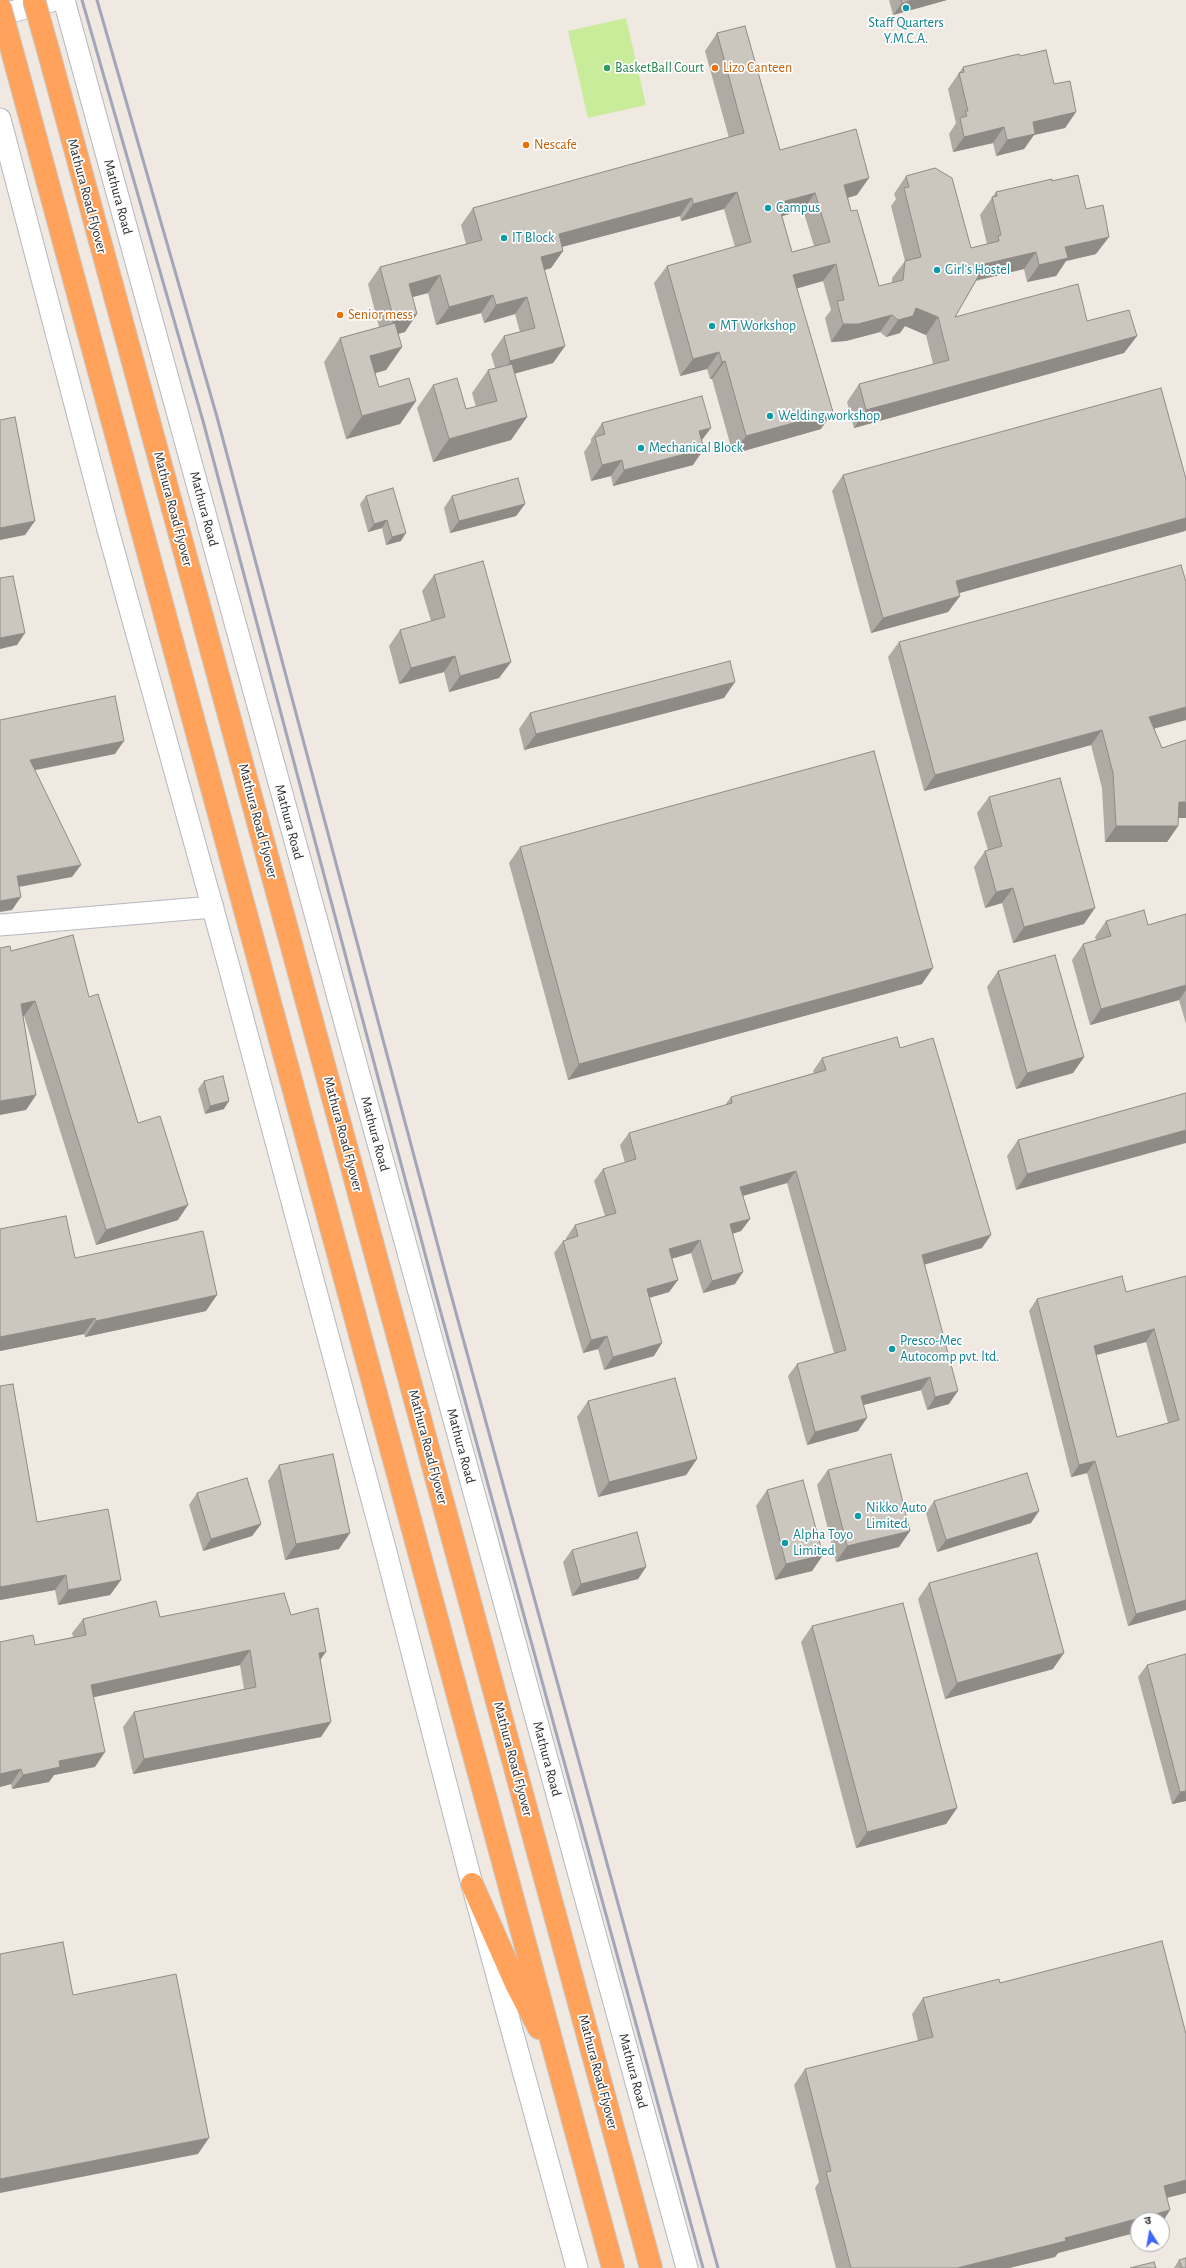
<!DOCTYPE html>
<meta charset="utf-8">
<style>
body{margin:0}
#map{position:relative;width:1186px;height:2268px;overflow:hidden;background:#efe9e1;font-family:"Alegreya Sans","Noto Sans Devanagari",sans-serif}
canvas{display:block}
.north{position:absolute;left:1130px;top:2212px;width:40px;height:40px;box-sizing:border-box;background:#fff;border:1px solid #ababab;border-radius:50%;rotate:349deg;font-size:11px;font-weight:700;line-height:16px;text-align:center;color:#2e2e2e}
.north::after{content:'';display:block;margin:auto;width:14px;height:18px;background:#4264fb;clip-path:polygon(50% 0,100% 100%,50% 72%,0 100%)}
</style>
<div id="map">
<canvas width="1186" height="2268"></canvas>
<div class="north">उ</div>
</div>
<script>
const ctx = document.querySelector('canvas').getContext('2d');
ctx.lineJoin = 'round';
function paint(path, color) {
  ctx.fillStyle = color;
  ctx.fill(path, 'evenodd');
}
function shape(rows) {
  const path = new Path2D();
  for (const r of rows) {
    path.moveTo(r[0], r[1]);
    for (let i = 2; i < r.length; i += 2) path.lineTo(r[i], r[i + 1]);
  }
  return path;
}
function trace(path, color, width, dash) {
  ctx.strokeStyle = color;
  ctx.lineWidth = width;
  ctx.lineCap = dash ? 'butt' : 'round';
  ctx.setLineDash(dash || []);
  ctx.stroke(path);
}
function drawText(font, color, halo, rows, align = 'center') {
  ctx.font = font + ' "Alegreya Sans",sans-serif';
  ctx.lineWidth = 3.5;
  ctx.setLineDash([]);
  ctx.textBaseline = 'middle';
  ctx.strokeStyle = halo;
  ctx.fillStyle = color;
  for (const [text, x, y, turn = 0] of rows) {
    ctx.save();
    ctx.translate(x, y);
    ctx.rotate((+turn || 0) * Math.PI / 180);
    ctx.textAlign = isNaN(turn) ? turn : align;
    if (halo) ctx.strokeText(text, 0, 0);
    ctx.fillText(text, 0, 0);
    ctx.restore();
  }
}
paint(shape([
 [626,18,646,105,588,118,568,31]
]), '#c9ec9a');
const secondary = shape([
 [64,0,687,2268],
 [0,15,55,0],
 [0,119,108,530,228,963,385,1548,472,1884,577,2268],
 [0,925,213,907]
]);
const highway = shape([
 [50,57,651,2268],
 [17,69,613,2268],
 [472,1884,517,1986,539,2028]
]);
trace(secondary, '#b4b7c1', 23);
trace(highway, '#c9c9c9', 24);
trace(secondary, '#fff', 21);
trace(highway, '#ffa35c', 22);
trace(shape([
 [82,0,203,421,436,1295,703,2268],
 [97,0,217,417,450,1291,718,2268]
]), '#a3a6b8', 3);
const highwayBridge = shape([
 [34,0,50,57],
 [0,7,17,69]
]);
trace(highwayBridge, '#c9c9c9', 24, []);
trace(highwayBridge, '#ffa35c', 22);
paint(shape([
 [889,0,947,0,893,15],
 [717,33,780,150,857,195,848,198,851,211,879,286,892,283,892,278,905,261,891,206,896,199,894,194,906,176,971,248,987,244,980,215,996,192,1052,181,1096,254,1066,261,1056,276,1027,282,1024,269,976,281,955,317,1087,321,1137,336,1124,353,854,428,847,402,859,384,933,364,926,335,905,326,900,333,886,337,880,332,846,341,831,342,825,318,831,310,823,281,797,288,821,429,733,454,712,379,710,379,707,369,680,376,654,283,667,266,735,247,724,209,681,221,680,216,562,247,563,251,551,268,544,270,565,346,553,363,514,374,527,417,511,440,433,462,417,408,433,385,466,409,476,407,472,393,488,370,495,368,491,354,504,336,520,332,515,314,484,323,481,313,436,325,428,293,413,297,405,332,398,334,402,347,386,370,375,373,379,387,416,401,400,424,346,439,324,362,340,338,379,327,368,284,380,267,466,244,461,225,473,208,729,138,705,51],
 [803,210,814,246,792,252,782,216],
 [1020,56,1054,84,1076,112,1065,128,1034,135,1024,149,996,156,993,143,953,152,949,134,956,123,948,89,963,67],
 [602,423,702,441,693,465,613,486,611,476,591,481,584,452,591,442,591,439],
 [843,475,1185,531,959,593,960,596,948,612,871,633,832,491],
 [393,488,401,541,386,545,382,528,368,532,360,504,366,496],
 [452,496,525,504,516,516,450,533,444,508],
 [434,575,511,662,499,678,449,692,444,672,399,684,389,646,400,630,431,621,422,591],
 [899,642,1186,720,1154,728,1162,748,1186,740,1186,818,1178,818,1178,826,1167,842,1105,842,1102,788,1091,745,924,791,888,657],
 [724,698,524,750,519,729,530,713],
 [989,797,1084,924,1013,943,1002,903,985,908,974,867,985,851,988,850,977,813],
 [520,847,922,984,568,1080,509,863],
 [1186,914,1186,1024,1179,1000,1090,1025,1072,960,1083,944,1096,940,1095,937,1106,921,1148,925],
 [11,951,89,997,138,1123,178,1220,96,1245,24,1016,23,1016,36,1095,26,1110],
 [998,971,1084,1057,1073,1073,1016,1089,987,987],
 [900,1048,982,1248,925,1264,949,1404,927,1410,921,1390,863,1405,858,1431,807,1445,788,1376,797,1364,834,1353,787,1183,743,1196,750,1219,741,1231,732,1234,735,1284,703,1293,691,1253,672,1259,678,1280,669,1292,649,1298,654,1356,604,1370,598,1349,583,1353,554,1253,563,1241,566,1240,566,1238,575,1225,605,1216,594,1181,603,1169,625,1163,620,1145,629,1133,725,1105,731,1097,814,1073,813,1071,822,1058],
 [204,1081,224,1109,205,1114,198,1089],
 [1186,1093,1016,1190,1007,1156,1018,1140],
 [0,1229,75,1258,206,1311,85,1337,84,1334,0,1351],
 [1186,1276,1186,1610,1128,1626,1087,1473,1071,1477,1029,1311,1037,1299,1126,1292],
 [1146,1342,1168,1423,1117,1437,1096,1355],
 [0,1386,37,1522,121,1580,110,1595,58,1605,55,1590,0,1600],
 [588,1401,697,1459,686,1475,598,1497,577,1417],
 [279,1465,350,1533,339,1549,285,1560,268,1481],
 [828,1470,910,1531,899,1547,836,1562,817,1485],
 [767,1490,823,1555,812,1571,775,1580,756,1506],
 [197,1493,261,1524,252,1536,203,1551,189,1505],
 [934,1501,1031,1523,937,1552,926,1513],
 [572,1550,646,1567,638,1579,572,1596,563,1562],
 [929,1583,1053,1669,945,1699,918,1599],
 [291,1615,320,1660,321,1737,133,1774,123,1727,134,1712,244,1689,240,1665,94,1697,95,1767,54,1775,49,1782,12,1789,11,1784,0,1787,0,1642,35,1645,73,1637,72,1633,83,1619],
 [812,1626,957,1808,946,1824,856,1848,801,1642],
 [1147,1665,1186,1801,1172,1804,1138,1677],
 [1000,1983,1186,2193,1167,2198,1138,2220,1138,2232,1058,2253,1055,2257,1009,2268,836,2268,815,2188,819,2182,794,2085,805,2069,918,2041,912,2014,923,1998],
 [1179,2260,1182,2268,1174,2268]
]), '#afaba4');
paint(shape([
 [913,0,947,0,893,15,902,3],
 [1076,112,1065,128,1034,135,1024,149,996,156,1007,140,1033,122],
 [1004,127,993,143,953,152,964,137],
 [869,178,857,195,832,202,844,185],
 [737,192,724,209,681,221,693,204],
 [815,193,803,210,766,221,778,203],
 [692,198,680,216,546,251,559,234],
 [1109,237,1096,254,1066,261,1056,276,1027,282,1039,265,1065,247],
 [563,251,551,268,529,275,541,257],
 [1036,252,1024,269,964,283,976,266],
 [836,264,823,281,781,293,793,275],
 [440,275,428,293,397,301,409,284],
 [493,295,481,313,436,325,449,307],
 [527,297,515,314,484,323,496,305],
 [916,308,938,317,926,335,905,326,900,333,886,337,898,320],
 [417,314,405,332,382,338,394,320],
 [892,315,880,332,846,341,831,342,843,324],
 [1137,336,1124,353,854,428,866,410],
 [565,346,553,363,498,378,510,361],
 [402,347,386,370,354,379,370,356],
 [719,352,707,369,680,376,693,359],
 [725,361,712,379,710,379,722,362],
 [416,401,400,424,346,439,362,416],
 [833,412,821,429,733,454,746,436],
 [527,417,511,440,433,462,449,439],
 [711,428,699,444,699,431],
 [704,449,693,465,613,486,624,470],
 [622,460,611,476,591,481,602,465],
 [525,504,516,516,450,533,459,521],
 [1186,518,1186,530,1185,531,945,597,956,581],
 [387,520,382,528,368,532,374,524],
 [35,521,25,535,0,540,0,528],
 [406,533,401,541,386,545,392,537],
 [960,596,948,612,871,633,883,618],
 [25,633,17,645,0,649,0,638],
 [455,656,444,672,399,684,411,668],
 [511,662,499,678,449,692,460,676],
 [735,682,724,698,524,750,536,734],
 [1186,707,1186,720,1138,733,1149,717],
 [1102,730,1091,745,924,791,935,775],
 [124,741,115,754,21,773,30,760],
 [1179,802,1186,802,1186,818,1168,818],
 [1116,826,1178,826,1167,842,1105,842],
 [81,865,72,877,8,889,17,876],
 [1013,888,1002,903,985,908,996,892],
 [21,897,12,910,0,912,0,901],
 [1095,908,1084,924,1013,943,1024,927],
 [933,968,922,984,568,1080,579,1064],
 [1186,985,1186,990,1179,1000,1090,1025,1101,1009],
 [35,1001,24,1016,10,1019,21,1004],
 [1084,1057,1073,1073,1016,1089,1027,1073],
 [36,1095,26,1110,0,1115,0,1101],
 [229,1101,224,1109,205,1114,210,1106],
 [1186,1130,1186,1143,1016,1190,1027,1174],
 [796,1171,787,1183,732,1199,740,1187],
 [188,1205,178,1220,96,1245,106,1230],
 [750,1219,741,1231,721,1237,730,1224],
 [991,1235,982,1248,913,1268,922,1255],
 [700,1240,691,1253,660,1262,669,1249],
 [743,1272,735,1284,703,1293,712,1281],
 [678,1280,669,1292,638,1301,647,1289],
 [217,1295,206,1311,85,1337,96,1321],
 [95,1318,84,1334,0,1351,0,1337],
 [1154,1329,1146,1342,1085,1358,1094,1346],
 [607,1336,598,1349,583,1353,591,1340],
 [662,1343,654,1356,604,1370,613,1357],
 [930,1377,921,1390,852,1408,861,1396],
 [958,1391,949,1404,927,1410,935,1397],
 [867,1418,858,1431,807,1445,815,1432],
 [697,1459,686,1475,598,1497,609,1482],
 [1095,1461,1087,1473,1071,1477,1079,1465],
 [1039,1511,1031,1523,937,1552,946,1540],
 [261,1524,252,1536,203,1551,211,1539],
 [910,1531,899,1547,836,1562,847,1546],
 [350,1533,339,1549,285,1560,296,1544],
 [823,1555,812,1571,775,1580,786,1564],
 [646,1567,638,1579,572,1596,581,1584],
 [66,1575,55,1590,0,1600,0,1587],
 [121,1580,110,1595,58,1605,68,1590],
 [1186,1600,1186,1610,1128,1626,1136,1614],
 [250,1650,240,1665,81,1700,91,1685],
 [326,1652,315,1667,319,1653],
 [1064,1653,1053,1669,945,1699,957,1683],
 [331,1722,321,1737,133,1774,144,1759],
 [105,1752,95,1767,54,1775,49,1782,12,1789,23,1775,59,1761],
 [21,1769,11,1784,0,1787,0,1774],
 [1186,1791,1186,1801,1172,1804,1180,1792],
 [957,1808,946,1824,856,1848,867,1832],
 [209,2138,198,2154,0,2193,0,2179],
 [1186,2180,1186,2193,1153,2201,1164,2186],
 [1170,2210,1162,2223,1162,2220,1138,2220,1138,2232,1058,2253,1055,2257,1009,2268,957,2268,1065,2238]
]), '#8e8b86');
const building = shape([
 [901,0,913,0,902,3,901,0],
 [745,26,780,150,856,129,869,178,844,185,851,211,857,210,879,286,903,280,905,261,921,257,904,188,909,187,906,176,935,168,952,178,971,248,999,241,998,236,1001,235,992,197,997,196,996,192,1052,179,1052,181,1078,175,1086,209,1103,205,1109,237,1065,247,1068,258,1039,265,1036,252,976,266,979,275,955,317,1078,284,1087,321,1129,310,1137,336,866,410,859,384,949,360,938,317,916,308,913,316,898,320,892,315,858,324,843,324,837,301,844,300,836,264,793,275,833,412,746,436,725,361,722,362,719,352,693,359,667,266,751,242,737,192,693,204,692,198,559,234,563,251,541,257,565,346,510,361,504,336,535,328,527,297,496,305,493,295,449,307,440,275,409,284,417,314,394,320,380,267,482,240,473,208,744,133,717,33,745,26],
 [815,193,830,242,792,252,778,203,815,193],
 [1046,50,1054,84,1070,81,1076,112,1033,122,1035,134,1007,140,1004,127,964,137,960,118,967,116,965,111,968,111,959,73,964,72,963,67,1019,54,1020,56,1046,50],
 [395,323,402,347,370,356,379,387,409,378,416,401,362,416,340,338,395,323],
 [512,364,527,417,449,439,433,385,457,378,466,409,497,401,488,370,512,364],
 [1161,388,1186,479,1186,518,956,581,960,596,883,618,843,475,1161,388],
 [702,396,711,428,699,431,704,449,624,470,622,460,602,465,595,437,605,434,602,423,702,396],
 [15,417,35,521,0,528,0,420,15,417],
 [518,478,525,504,459,521,452,496,518,478],
 [393,488,406,533,392,537,387,520,374,524,366,496,393,488],
 [483,561,511,662,460,676,455,656,411,668,400,630,445,617,434,575,483,561],
 [1181,565,1186,582,1186,707,1149,717,1162,748,1186,740,1186,802,1179,802,1178,826,1116,826,1113,773,1102,730,935,775,899,642,1181,565],
 [13,576,25,633,0,638,0,578,13,576],
 [730,661,735,682,536,734,530,713,730,661],
 [115,696,124,741,30,760,81,865,17,876,21,897,0,901,0,720,115,696],
 [874,751,933,968,579,1064,520,847,874,751],
 [1060,778,1095,908,1024,927,1013,888,996,892,985,851,1002,846,989,797,1060,778],
 [1144,910,1148,925,1186,914,1186,985,1101,1009,1083,944,1111,936,1106,921,1144,910],
 [73,935,89,997,98,994,138,1123,160,1116,188,1205,106,1230,35,1001,21,1004,36,1095,0,1101,0,948,10,946,11,951,73,935],
 [1055,955,1084,1057,1027,1073,998,971,1055,955],
 [897,1037,900,1048,933,1038,991,1235,922,1255,958,1391,935,1397,930,1377,861,1396,867,1418,815,1432,797,1364,846,1350,796,1171,740,1187,750,1219,730,1224,743,1272,712,1281,700,1240,669,1249,678,1280,647,1289,662,1343,613,1357,607,1336,591,1340,563,1241,578,1236,575,1225,616,1213,603,1169,636,1159,629,1133,732,1103,731,1097,826,1070,822,1058,897,1037],
 [223,1076,229,1101,210,1106,204,1081,223,1076],
 [1186,1093,1186,1130,1027,1174,1018,1140,1186,1093],
 [66,1216,75,1258,203,1231,217,1295,96,1321,95,1318,0,1337,0,1229,66,1216],
 [1122,1276,1126,1292,1186,1276,1186,1600,1136,1614,1095,1461,1079,1465,1037,1299,1122,1276],
 [1154,1329,1179,1420,1117,1437,1094,1346,1154,1329],
 [675,1378,697,1459,609,1482,588,1401,675,1378],
 [13,1384,37,1522,108,1509,121,1580,68,1590,66,1575,0,1587,0,1386,13,1384],
 [333,1454,350,1533,296,1544,279,1465,333,1454],
 [891,1454,910,1531,847,1546,828,1470,891,1454],
 [1027,1473,1039,1511,946,1540,934,1501,1027,1473],
 [247,1478,261,1524,211,1539,197,1493,247,1478],
 [803,1480,823,1555,786,1564,767,1490,803,1480],
 [637,1532,646,1567,581,1584,572,1550,637,1532],
 [1037,1553,1064,1653,957,1683,929,1583,1037,1553],
 [284,1593,291,1615,318,1608,326,1652,319,1653,331,1722,144,1759,134,1712,256,1687,250,1650,91,1685,105,1752,59,1761,60,1767,23,1775,21,1769,0,1774,0,1642,33,1635,35,1645,86,1635,83,1619,156,1601,160,1617,284,1593],
 [903,1603,957,1808,867,1832,812,1626,903,1603],
 [1186,1654,1186,1791,1180,1792,1147,1665,1186,1654],
 [1162,1941,1186,2034,1186,2180,1164,2186,1170,2210,1065,2238,1066,2241,957,2268,851,2268,826,2172,831,2171,805,2069,933,2037,923,1998,999,1979,1000,1983,1162,1941],
 [63,1942,73,1995,176,1974,209,2138,0,2179,0,1954,63,1942],
 [1186,2258,1186,2268,1182,2268,1179,2260,1186,2258],
 [1154,2262,1156,2268,1130,2268,1154,2262]
]);
paint(building, '#cbc7bf');
trace(building, '#8e8b86', 1);
for (const [x, y, r, color] of [
 [906,8,4,"#0f9aa8"],
 [607,68,4,"#2e9e5b"],
 [715,68,4,"#e8710a"],
 [526,145,4,"#e8710a"],
 [768,208,4,"#0f9aa8"],
 [504,238,4,"#0f9aa8"],
 [937,270,4,"#0f9aa8"],
 [340,315,4,"#e8710a"],
 [712,326,4,"#0f9aa8"],
 [770,416,4,"#0f9aa8"],
 [641,448,4,"#0f9aa8"],
 [892,1349,4,"#0f9aa8"],
 [858,1516,4,"#0f9aa8"],
 [785,1543,4,"#0f9aa8"]
]) {
  const dot = new Path2D();
  dot.arc(x, y, r, 0, 2 * Math.PI);
  ctx.fillStyle = color;
  ctx.fill(dot);
  trace(dot, '#fff', 1.5);
}
drawText('14px', '#0d838f', '#fff', [
 ["Staff Quarters",906,23,"center"],
 ["Y.M.C.A.",906,39,"center"],
 ["Campus",776,208],
 ["IT Block",512,238],
 ["Girl's Hostel",945,270],
 ["MT Workshop",720,326],
 ["Welding workshop",778,416],
 ["Mechanical Block",649,448],
 ["Presco-Mec",900,1341],
 ["Autocomp pvt. ltd.",900,1357],
 ["Nikko Auto",866,1508],
 ["Limited",866,1524],
 ["Alpha Toyo",793,1535],
 ["Limited",793,1551]
], 'left');
drawText('14px', '#27864d', '#fff', [
 ["BasketBall Court",615,68]
], 'left');
drawText('14px', '#c56008', '#fff', [
 ["Lizo Canteen",723,68],
 ["Nescafe",534,145],
 ["Senior mess",348,315]
], 'left');
drawText('14px', '#2e2e2e', '#fff', [
 ["Mathura Road Flyover",87,196,75],
 ["Mathura Road",118,197,75],
 ["Mathura Road Flyover",173,509,75],
 ["Mathura Road",204,509,75],
 ["Mathura Road Flyover",258,821,75],
 ["Mathura Road",289,822,75],
 ["Mathura Road Flyover",343,1134,75],
 ["Mathura Road",375,1134,75],
 ["Mathura Road",461,1446,75],
 ["Mathura Road Flyover",428,1447,75],
 ["Mathura Road Flyover",513,1759,75],
 ["Mathura Road",547,1759,75],
 ["Mathura Road",633,2071,75],
 ["Mathura Road Flyover",598,2072,75]
]);
</script>
